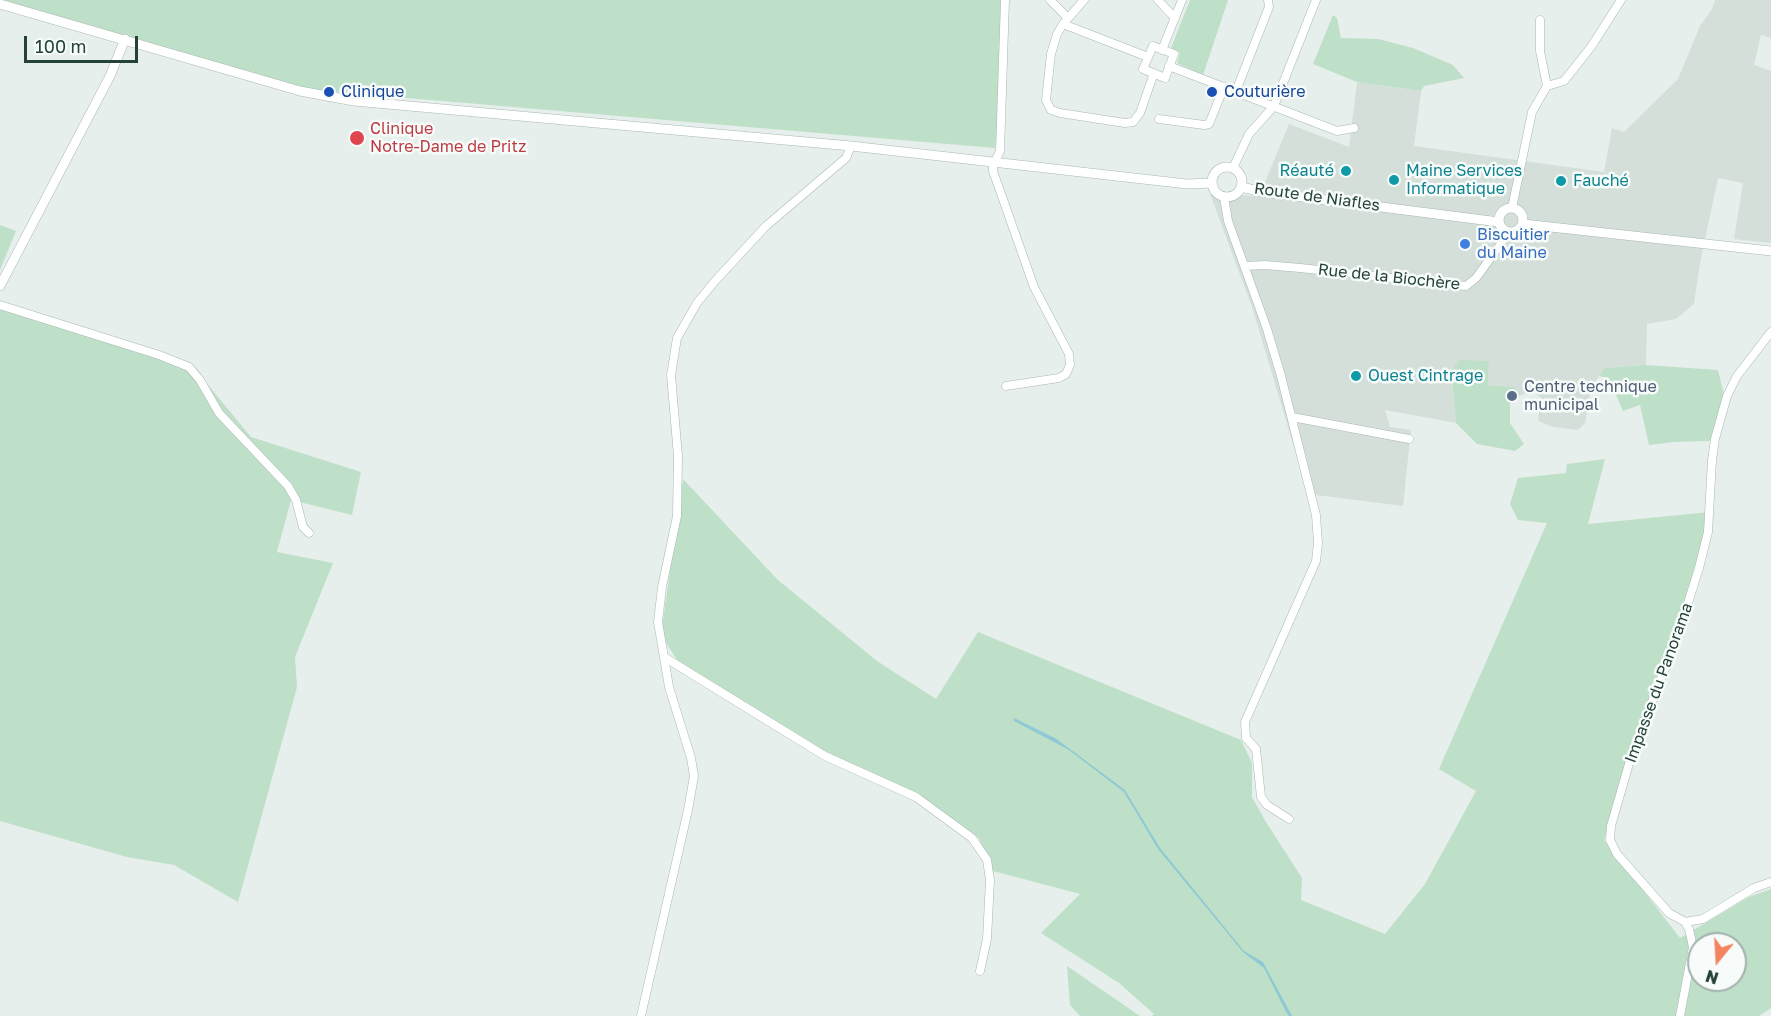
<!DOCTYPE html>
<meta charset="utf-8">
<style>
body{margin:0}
#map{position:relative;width:1771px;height:1016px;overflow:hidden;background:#e6efeb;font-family:"Golos Text",sans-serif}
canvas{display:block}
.north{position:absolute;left:1687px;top:932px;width:60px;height:60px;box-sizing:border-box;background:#f7fbf9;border:2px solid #a3b1ad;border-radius:50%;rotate:198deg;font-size:16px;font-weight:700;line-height:24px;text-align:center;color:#24423a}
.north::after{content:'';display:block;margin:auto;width:21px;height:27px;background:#f4845f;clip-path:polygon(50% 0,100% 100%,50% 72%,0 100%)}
.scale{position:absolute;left:24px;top:36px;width:114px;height:27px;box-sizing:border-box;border:3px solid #24423a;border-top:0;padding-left:8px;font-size:18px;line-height:21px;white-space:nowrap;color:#24423a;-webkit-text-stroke:4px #f7fbf9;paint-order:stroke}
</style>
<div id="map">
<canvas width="1771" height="1016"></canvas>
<div class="north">N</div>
<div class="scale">100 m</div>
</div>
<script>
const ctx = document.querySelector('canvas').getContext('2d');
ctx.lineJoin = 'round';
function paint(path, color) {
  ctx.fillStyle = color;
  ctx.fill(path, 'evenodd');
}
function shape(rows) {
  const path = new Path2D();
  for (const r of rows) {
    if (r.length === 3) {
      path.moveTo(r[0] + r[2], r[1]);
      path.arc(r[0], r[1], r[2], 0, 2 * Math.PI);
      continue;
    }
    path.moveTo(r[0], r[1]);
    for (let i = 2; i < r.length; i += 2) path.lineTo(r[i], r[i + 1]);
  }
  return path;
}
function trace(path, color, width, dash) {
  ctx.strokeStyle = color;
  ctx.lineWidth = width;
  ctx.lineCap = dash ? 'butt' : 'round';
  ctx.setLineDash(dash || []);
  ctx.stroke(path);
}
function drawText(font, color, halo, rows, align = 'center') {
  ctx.font = font + ' "Golos Text",sans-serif';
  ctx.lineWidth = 5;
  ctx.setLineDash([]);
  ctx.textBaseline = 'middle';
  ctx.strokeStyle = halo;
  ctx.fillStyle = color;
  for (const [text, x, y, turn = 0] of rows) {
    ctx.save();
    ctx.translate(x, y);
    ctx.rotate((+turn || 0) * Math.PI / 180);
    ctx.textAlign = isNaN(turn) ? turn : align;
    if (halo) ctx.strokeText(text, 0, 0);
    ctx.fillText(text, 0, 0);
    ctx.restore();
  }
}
paint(shape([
 [1715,0,1771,0,1771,38,1761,35,1754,65,1771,71,1771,243,1734,239,1743,183,1718,178,1700,263,1694,304,1676,319,1647,324,1646,365,1604,368,1591,388,1585,423,1578,430,1553,427,1538,421,1541,398,1533,391,1521,395,1514,387,1488,385,1489,361,1451,371,1456,423,1385,410,1390,427,1411,430,1403,506,1308,494,1252,307,1210,194,1259,196,1289,124,1349,147,1357,82,1421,91,1414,146,1604,172,1612,128,1624,132,1678,79,1700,26,1712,9]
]), '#d4dfda');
paint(shape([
 [0,0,1001,0,998,127,995,148,313,90],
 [1190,0,1228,0,1203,75,1177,63,1180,53,1171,48],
 [1333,15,1337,18,1341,38,1378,39,1413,48,1453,65,1464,78,1424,86,1421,91,1357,82,1313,64],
 [0,225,16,231,0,270],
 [0,302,190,363,251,437,361,472,352,515,291,500,277,552,333,563,295,657,297,687,238,902,174,865,127,857,0,821],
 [1460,360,1489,361,1488,385,1514,387,1521,395,1510,404,1510,423,1524,444,1515,451,1477,444,1456,423,1451,371],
 [1646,365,1718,370,1724,395,1710,441,1673,442,1649,445,1640,405,1623,411,1609,378,1599,376,1604,368],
 [1605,459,1588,524,1710,512,1671,654,1604,840,1680,938,1749,897,1771,889,1771,1008,1759,1016,1152,1016,1154,1014,1119,983,1041,933,1080,894,993,871,979,838,918,797,810,744,679,663,661,635,683,479,778,580,877,661,936,699,978,632,1241,740,1252,763,1252,797,1266,822,1302,878,1301,900,1385,934,1425,884,1476,791,1439,769,1547,523,1518,520,1510,504,1518,478,1566,473,1567,464],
 [1699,944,1735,944,1735,980,1699,980],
 [1067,966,1140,1016,1080,1016,1070,1005]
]), '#bfe0c8');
paint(shape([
 [1014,718,1055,738,1125,790,1160,848,1244,951,1263,962,1292,1016,1289,1016,1285,1010,1264,968,1243,952,1158,849,1124,792,1069,750,1014,721]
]), '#8ec9d4');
const minor = shape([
 [1005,0,1000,151,993,166,993,171,1034,287,1069,354,1070,365,1066,374,1059,378,1006,386],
 [1050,0,1068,18],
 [1084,0,1063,24,1057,34,1051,54,1046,100,1051,110,1060,113,1125,123,1133,122,1140,113,1154,73],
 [1158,0,1175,18],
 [1063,24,1148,57],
 [1153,46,1174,54,1165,78,1143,69,1153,46],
 [1162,50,1182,0],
 [1169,66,1337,131,1354,128],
 [1547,86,1564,81,1591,47,1621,0],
 [1236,91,1269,7,1268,0],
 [1159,119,1204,125,1209,124,1224,87],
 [1233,168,1249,134,1274,106,1316,0],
 [1224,197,1228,221,1267,329,1281,376,1316,515,1318,543,1316,561,1245,722,1246,738,1256,749,1261,797,1267,805,1289,819],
 [1512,208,1532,112,1547,86,1540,51,1540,20],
 [1245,266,1265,265,1300,268,1466,286,1476,278,1500,245,1507,232],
 [0,305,159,355,189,367,200,380,219,413,288,486,296,500,303,527,309,533],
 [1771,332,1737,376,1727,396,1715,439,1712,460,1708,532,1699,568,1677,638,1633,750,1611,826,1610,840,1617,854,1669,913,1685,922,1703,919,1754,888,1771,882],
 [1292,417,1409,439],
 [664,657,825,756,916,797,972,838,987,860,990,880,987,939,980,971],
 [641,1016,688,810,694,776,691,758,669,687,658,622,662,587,677,516,678,456,671,375,677,338,697,303,715,281,766,226,846,158,851,146],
 [1680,1016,1693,947,1689,929,1685,922]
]);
const tertiary = shape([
 [0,4,300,91,354,101,851,146,1187,184,1212,183],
 [1227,182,15],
 [1241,187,1263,192,1499,222],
 [1511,220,12],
 [1523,224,1771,251],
 [0,286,110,76,125,39]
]);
trace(minor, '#a8b8b2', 9);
trace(tertiary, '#a8b8b2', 10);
trace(minor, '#fff', 8);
trace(tertiary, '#fff', 9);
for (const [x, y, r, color] of [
 [329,92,6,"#1a4fb4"],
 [1212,92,6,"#1a4fb4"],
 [357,138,8,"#e0444e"],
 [1346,171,6,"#0f9aa8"],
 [1394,180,6,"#0f9aa8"],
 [1561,181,6,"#0f9aa8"],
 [1465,244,6,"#3f7fe0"],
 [1356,376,6,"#0f9aa8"],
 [1512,396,6,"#5c6f8a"]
]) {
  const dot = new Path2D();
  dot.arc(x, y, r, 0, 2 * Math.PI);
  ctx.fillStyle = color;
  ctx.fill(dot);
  trace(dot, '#f7fbf9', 2);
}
drawText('16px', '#164399', '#f7fbf9', [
 ["Clinique",341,92],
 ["Couturière",1224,92]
], 'left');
drawText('16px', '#be3a42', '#f7fbf9', [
 ["Clinique",370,129],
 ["Notre-Dame de Pritz",370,147]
], 'left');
drawText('16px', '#0d838f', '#f7fbf9', [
 ["Réauté",1334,171,"right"],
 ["Maine Services",1406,171],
 ["Informatique",1406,189],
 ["Fauché",1573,181],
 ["Ouest Cintrage",1368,376]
], 'left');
drawText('16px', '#24423a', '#f7fbf9', [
 ["Route de Niafles",1317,197,8],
 ["Rue de la Biochère",1389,277,6],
 ["Impasse du Panorama",1659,683,-70]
]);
drawText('16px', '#366cbe', '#f7fbf9', [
 ["Biscuitier",1477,235],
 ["du Maine",1477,253]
], 'left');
drawText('16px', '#4e5e75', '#f7fbf9', [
 ["Centre technique",1524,387],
 ["municipal",1524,405]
], 'left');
</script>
